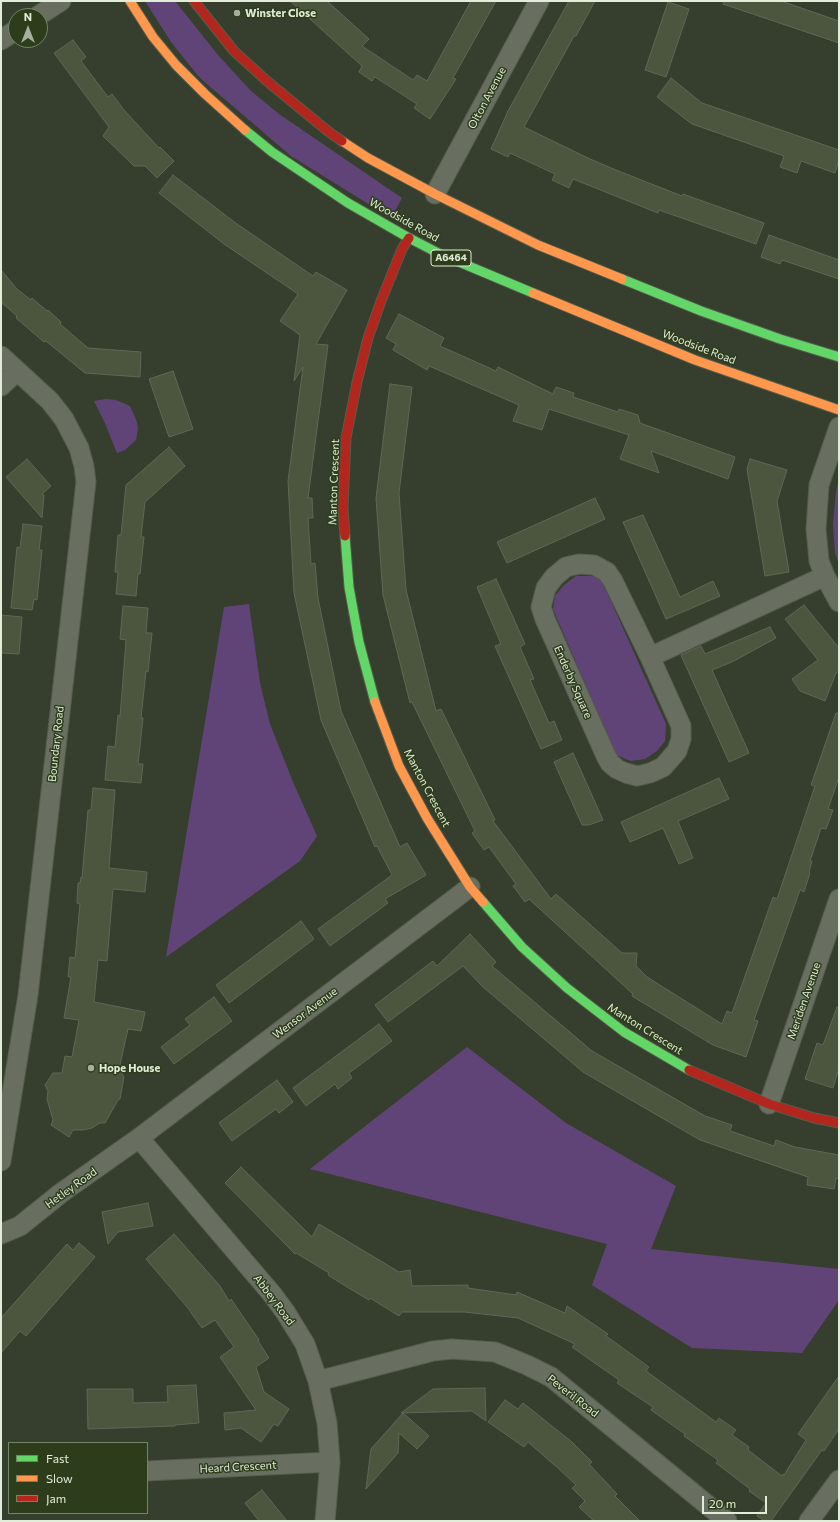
<!DOCTYPE html>
<style>
body{margin:0}
#map{position:relative;width:840px;height:1522px;overflow:hidden;background:#363f2d;font-family:Commissioner,sans-serif}
canvas{display:block}
.frame{position:absolute;inset:0;border:2px solid #e2edd9;pointer-events:none}
.legend{position:absolute;left:8px;top:1442px;width:140px;height:72px;box-sizing:border-box;background:#2d3c1a;border:1px solid #758366;margin:0;padding:5px 7px;list-style:none;font-size:12px;color:#e2edd9}
.legend li{display:flex;align-items:center;gap:8px;height:20px}
.legend b{width:20px;border:1px solid #758366}
.north{position:absolute;left:8px;top:8px;width:40px;height:40px;box-sizing:border-box;background:#2d3c1a;border:1px solid #758366;border-radius:50%;rotate:0deg;font-size:11px;font-weight:700;line-height:16px;text-align:center;color:#e2edd9}
.north::after{content:'';display:block;margin:auto;width:14px;height:18px;background:#a6b09d;clip-path:polygon(50% 0,100% 100%,50% 72%,0 100%)}
.scale{position:absolute;left:702px;top:1496px;width:65px;height:18px;box-sizing:border-box;border:2px solid #e2edd9;border-top:0;padding-left:5px;font-size:12px;line-height:14px;white-space:nowrap;color:#e2edd9;-webkit-text-stroke:3px #2d3c1a;paint-order:stroke}
</style>
<div id="map">
<canvas width="840" height="1522"></canvas>
<div class="frame"></div>
<ul class="legend">
<li><b style="height:5px;background:#63d668"></b>Fast</li>
<li><b style="height:5px;background:#ff974d"></b>Slow</li>
<li><b style="height:5px;background:#b3261e"></b>Jam</li>
</ul>
<div class="north">N</div>
<div class="scale">20 m</div>
</div>
<script>
const ctx = document.querySelector('canvas').getContext('2d');
ctx.lineJoin = 'round';
function paint(path, color) {
  ctx.fillStyle = color;
  ctx.fill(path, 'evenodd');
}
function shape(rows) {
  const path = new Path2D();
  for (const r of rows) {
    path.moveTo(r[0], r[1]);
    for (let i = 2; i < r.length; i += 2) path.lineTo(r[i], r[i + 1]);
  }
  return path;
}
function trace(path, color, width, dash) {
  ctx.strokeStyle = color;
  ctx.lineWidth = width;
  ctx.lineCap = dash ? 'butt' : 'round';
  ctx.setLineDash(dash || []);
  ctx.stroke(path);
}
function drawText(font, color, halo, rows, align = 'center') {
  ctx.font = font + ' Commissioner,sans-serif';
  ctx.lineWidth = 3;
  ctx.setLineDash([]);
  ctx.textBaseline = 'middle';
  ctx.strokeStyle = halo;
  ctx.fillStyle = color;
  for (const [text, x, y, turn = 0] of rows) {
    ctx.save();
    ctx.translate(x, y);
    ctx.rotate((+turn || 0) * Math.PI / 180);
    ctx.textAlign = isNaN(turn) ? turn : align;
    if (halo) ctx.strokeText(text, 0, 0);
    ctx.fillText(text, 0, 0);
    ctx.restore();
  }
}
paint(shape([
 [145,1,175,1,218,55,251,91,279,114,402,198,391,218,291,156,200,78,171,42],
 [106,399,116,400,130,406,137,422,138,429,136,440,125,450,117,453,104,421,94,401],
 [839,479,839,564,835,553,833,524,836,492],
 [576,576,593,576,600,579,605,588,666,724,665,741,657,751,645,759,631,761,616,755,553,609,555,596,564,585],
 [249,604,260,683,270,724,293,782,317,836,300,861,166,957,224,607],
 [467,1047,566,1123,676,1186,651,1249,839,1269,839,1300,802,1353,692,1348,592,1285,607,1244,310,1169]
]), '#614477');
const building = shape([
 [290,1,327,1,369,39,362,46,413,80,417,75,427,81,471,1,496,1,453,78,456,79,430,119,414,108,417,104,375,77,372,81,359,72,362,66,290,1],
 [569,1,595,1,576,36,574,36,524,127,590,159,616,170,682,196,683,194,764,223,756,244,659,210,658,213,573,179,569,188,552,180,555,174,510,153,508,157,491,149,508,111,569,1],
 [724,1,781,1,839,21,839,43,723,4,724,1],
 [668,2,689,9,666,77,645,70,668,2],
 [73,40,86,57,81,61,108,97,112,94,124,110,159,148,160,147,174,161,157,178,145,166,134,166,103,136,109,127,54,53,73,40],
 [671,78,702,103,839,150,839,160,835,173,801,161,797,173,780,167,784,156,692,124,657,97,671,78],
 [173,175,237,224,313,276,316,272,347,290,316,344,328,345,308,498,312,498,313,518,308,518,311,564,315,563,318,598,341,711,400,847,407,843,426,875,385,899,388,903,330,946,318,929,392,875,377,846,375,847,321,720,294,593,288,481,303,367,294,381,300,335,280,321,298,294,224,244,159,193,173,175],
 [769,235,839,260,839,279,782,260,780,264,761,257,769,235],
 [1,270,17,289,31,300,32,298,47,311,48,310,61,322,60,324,88,348,141,352,140,377,85,373,46,341,44,342,16,318,17,316,1,302,1,270],
 [399,314,444,338,440,346,496,371,498,367,553,394,556,387,574,393,573,397,618,412,619,409,638,415,640,423,735,457,728,479,651,451,659,473,620,459,629,435,549,409,542,430,513,421,519,405,429,366,427,370,393,350,396,344,386,338,399,314],
 [173,371,193,429,169,437,149,379,173,371],
 [390,384,412,387,399,493,406,590,436,711,441,709,495,820,493,821,551,899,556,894,622,953,637,953,636,966,647,977,722,1024,727,1011,732,1013,773,897,777,899,815,786,811,785,836,713,839,713,839,777,828,809,833,810,826,829,821,828,810,861,812,861,809,872,810,873,804,892,800,890,754,1020,758,1021,746,1057,713,1045,632,996,633,994,529,899,525,902,513,886,516,884,489,847,484,850,472,833,475,831,412,702,410,703,383,595,376,498,390,384],
 [169,447,185,466,145,502,141,537,144,537,140,574,138,574,136,596,116,594,118,572,115,572,118,535,121,535,126,485,169,447],
 [27,459,51,486,42,494,44,495,42,518,6,477,27,459],
 [750,459,787,470,777,501,789,572,765,576,747,469,750,459],
 [595,498,605,519,507,563,497,542,595,498],
 [643,515,680,597,713,581,720,596,666,619,623,522,643,515],
 [23,524,42,526,39,550,42,550,37,600,34,599,32,610,11,608,17,547,20,548,23,524],
 [496,579,525,644,520,647,534,679,530,680,549,723,554,721,562,740,541,749,495,646,501,644,477,587,496,579],
 [804,605,839,648,839,671,836,673,825,701,800,691,792,679,818,660,785,619,804,605],
 [123,606,148,608,146,633,152,633,148,672,146,671,141,718,143,718,138,764,143,764,141,783,105,780,108,746,115,747,118,715,120,716,122,693,126,640,120,639,123,606],
 [1,615,22,617,19,654,1,653,1,615],
 [770,627,776,638,732,662,712,670,749,753,729,762,681,655,701,646,705,654,770,627],
 [573,753,603,820,589,825,582,825,554,762,573,753],
 [719,778,729,799,678,821,693,858,679,864,663,828,630,842,621,822,719,778],
 [93,788,115,790,109,868,147,872,145,892,113,889,107,961,98,960,94,1002,145,1012,141,1031,128,1029,119,1069,124,1077,120,1099,118,1100,105,1123,100,1123,92,1128,83,1130,73,1130,69,1137,51,1125,53,1120,47,1099,48,1091,45,1085,53,1073,62,1073,65,1056,72,1057,79,1020,64,1018,71,977,68,977,70,957,75,958,80,904,77,903,78,883,80,883,81,877,82,878,88,810,91,810,93,788],
 [301,921,314,939,229,1003,216,985,301,921],
 [470,934,496,962,492,966,592,1051,705,1116,732,1125,730,1131,774,1146,776,1140,795,1147,839,1155,839,1179,836,1178,834,1189,807,1185,808,1177,700,1140,583,1072,483,987,463,966,388,1022,375,1005,433,961,437,966,470,934],
 [214,997,232,1021,174,1064,161,1047,190,1025,185,1019,214,997],
 [837,1007,839,1008,839,1068,833,1088,805,1079,817,1043,823,1045,837,1007],
 [379,1024,392,1041,349,1073,352,1078,338,1089,335,1084,306,1106,293,1088,379,1024],
 [277,1080,293,1102,279,1113,276,1109,232,1141,219,1123,277,1080],
 [241,1167,312,1237,319,1224,399,1272,410,1270,412,1286,468,1285,468,1288,516,1295,517,1292,565,1313,567,1306,608,1334,606,1336,649,1367,646,1371,716,1422,719,1418,736,1430,732,1435,749,1447,748,1450,782,1476,783,1474,784,1475,806,1440,798,1434,839,1376,839,1429,824,1451,822,1450,771,1521,765,1521,757,1516,766,1503,749,1491,750,1489,716,1463,718,1460,684,1436,685,1434,651,1410,653,1407,617,1383,619,1380,572,1347,575,1344,518,1318,464,1312,402,1312,399,1316,370,1298,369,1300,347,1287,328,1275,329,1273,296,1253,295,1254,225,1183,241,1167],
 [148,1203,153,1226,118,1232,108,1244,102,1212,148,1203],
 [174,1234,220,1286,229,1301,231,1299,259,1340,258,1341,269,1358,256,1367,264,1392,289,1409,278,1426,274,1424,261,1442,241,1428,225,1430,224,1413,256,1410,220,1357,234,1347,215,1320,202,1328,187,1307,146,1259,174,1234],
 [79,1243,95,1257,26,1336,20,1331,1,1353,1,1318,67,1244,73,1250,79,1243],
 [196,1385,199,1423,175,1425,175,1426,88,1429,87,1389,133,1389,133,1403,168,1402,167,1386,196,1385],
 [485,1388,486,1421,472,1411,401,1413,433,1389,485,1388],
 [505,1400,518,1409,523,1403,572,1442,592,1462,589,1464,617,1494,615,1496,640,1521,594,1521,579,1507,585,1501,572,1488,576,1485,559,1469,528,1442,524,1447,488,1422,505,1400],
 [403,1413,429,1436,417,1449,399,1433,398,1453,366,1489,371,1449,403,1413],
 [262,1490,287,1521,259,1521,245,1503,262,1490]
]);
paint(building, '#4c563f');
trace(building, '#5f6756', 1);
const street = shape([
 [38,16,61,1],
 [1,40,16,30],
 [435,194,539,1],
 [1,356,50,401,64,419,79,448,84,466,86,482,28,995,1,1161],
 [1,386,17,371],
 [839,427,819,485,816,529,819,561,825,576,839,602],
 [650,657,613,581,607,572,594,565,579,564,566,567,554,577,546,588,541,607,545,619,606,756,610,763,617,769,626,773,637,776,650,773,663,767,677,751,681,739,681,726,650,657,825,576],
 [769,1104,839,899],
 [139,1138,272,1294,286,1313,305,1344,318,1381,327,1423,330,1462,325,1521],
 [1,1234,20,1226,61,1193,139,1138,470,887],
 [318,1381,433,1351,452,1349,495,1352,527,1365,551,1377,727,1521],
 [147,1471,330,1462],
 [809,1521,839,1480]
]);
const fast = shape([
 [245,130,272,152,348,203,409,238,440,254,533,293],
 [622,279,701,311,780,339,839,357],
 [345,536,349,587,359,642,375,702],
 [483,902,522,947,567,988,624,1032,689,1070]
]);
const slow = shape([
 [130,1,153,37,176,65,205,94,245,130],
 [342,141,368,158,435,194,538,245,622,279],
 [533,293,695,360,839,410],
 [375,702,399,766,427,818,470,887,483,902]
]);
const jam = shape([
 [194,1,234,51,268,82,329,132,342,141],
 [345,536,343,507,346,438,357,382,368,338,381,301,402,249,409,238],
 [689,1070,769,1104,814,1118,839,1123]
]);
trace(street, '#555d4c', 21);
trace(fast, '#555d4c', 11);
trace(slow, '#555d4c', 11);
trace(jam, '#555d4c', 11);
trace(street, '#686f61', 19);
trace(fast, '#63d668', 9);
trace(slow, '#ff974d', 9);
trace(jam, '#b3261e', 9);
for (const [x, y, r, color] of [
 [237,13,4,"#a6b09d"],
 [91,1068,4,"#a6b09d"]
]) {
  const dot = new Path2D();
  dot.arc(x, y, r, 0, 2 * Math.PI);
  ctx.fillStyle = color;
  ctx.fill(dot);
  trace(dot, '#2d3c1a', 1.5);
}
for (const [x, y, w] of [
 [451,258,40]
]) {
  const box = new Path2D();
  box.roundRect(x - w / 2, y - 8, w, 16, 3);
  ctx.fillStyle = '#2d3c1a';
  ctx.fill(box);
  trace(box, '#e2edd9', 1);
}
drawText('bold 10px', '#e2edd9', null, [
 ["A6464",451,258]
]);
drawText('bold 11px', '#e2edd9', '#2d3c1a', [
 ["Winster Close",245,13],
 ["Hope House",99,1068]
], 'left');
drawText('11px', '#e2edd9', '#2d3c1a', [
 ["Olton Avenue",487,98,-62],
 ["Woodside Road",404,220,29],
 ["Woodside Road",699,347,21],
 ["Manton Crescent",334,482,-88],
 ["Enderby Square",573,682,66],
 ["Boundary Road",56,744,-84],
 ["Manton Crescent",427,788,62],
 ["Meriden Avenue",804,1001,-71],
 ["Wensor Avenue",305,1013,-37],
 ["Manton Crescent",645,1029,32],
 ["Hetley Road",71,1188,-36],
 ["Abbey Road",274,1300,53],
 ["Peveril Road",573,1396,38],
 ["Heard Crescent",238,1467,-3]
]);
</script>
